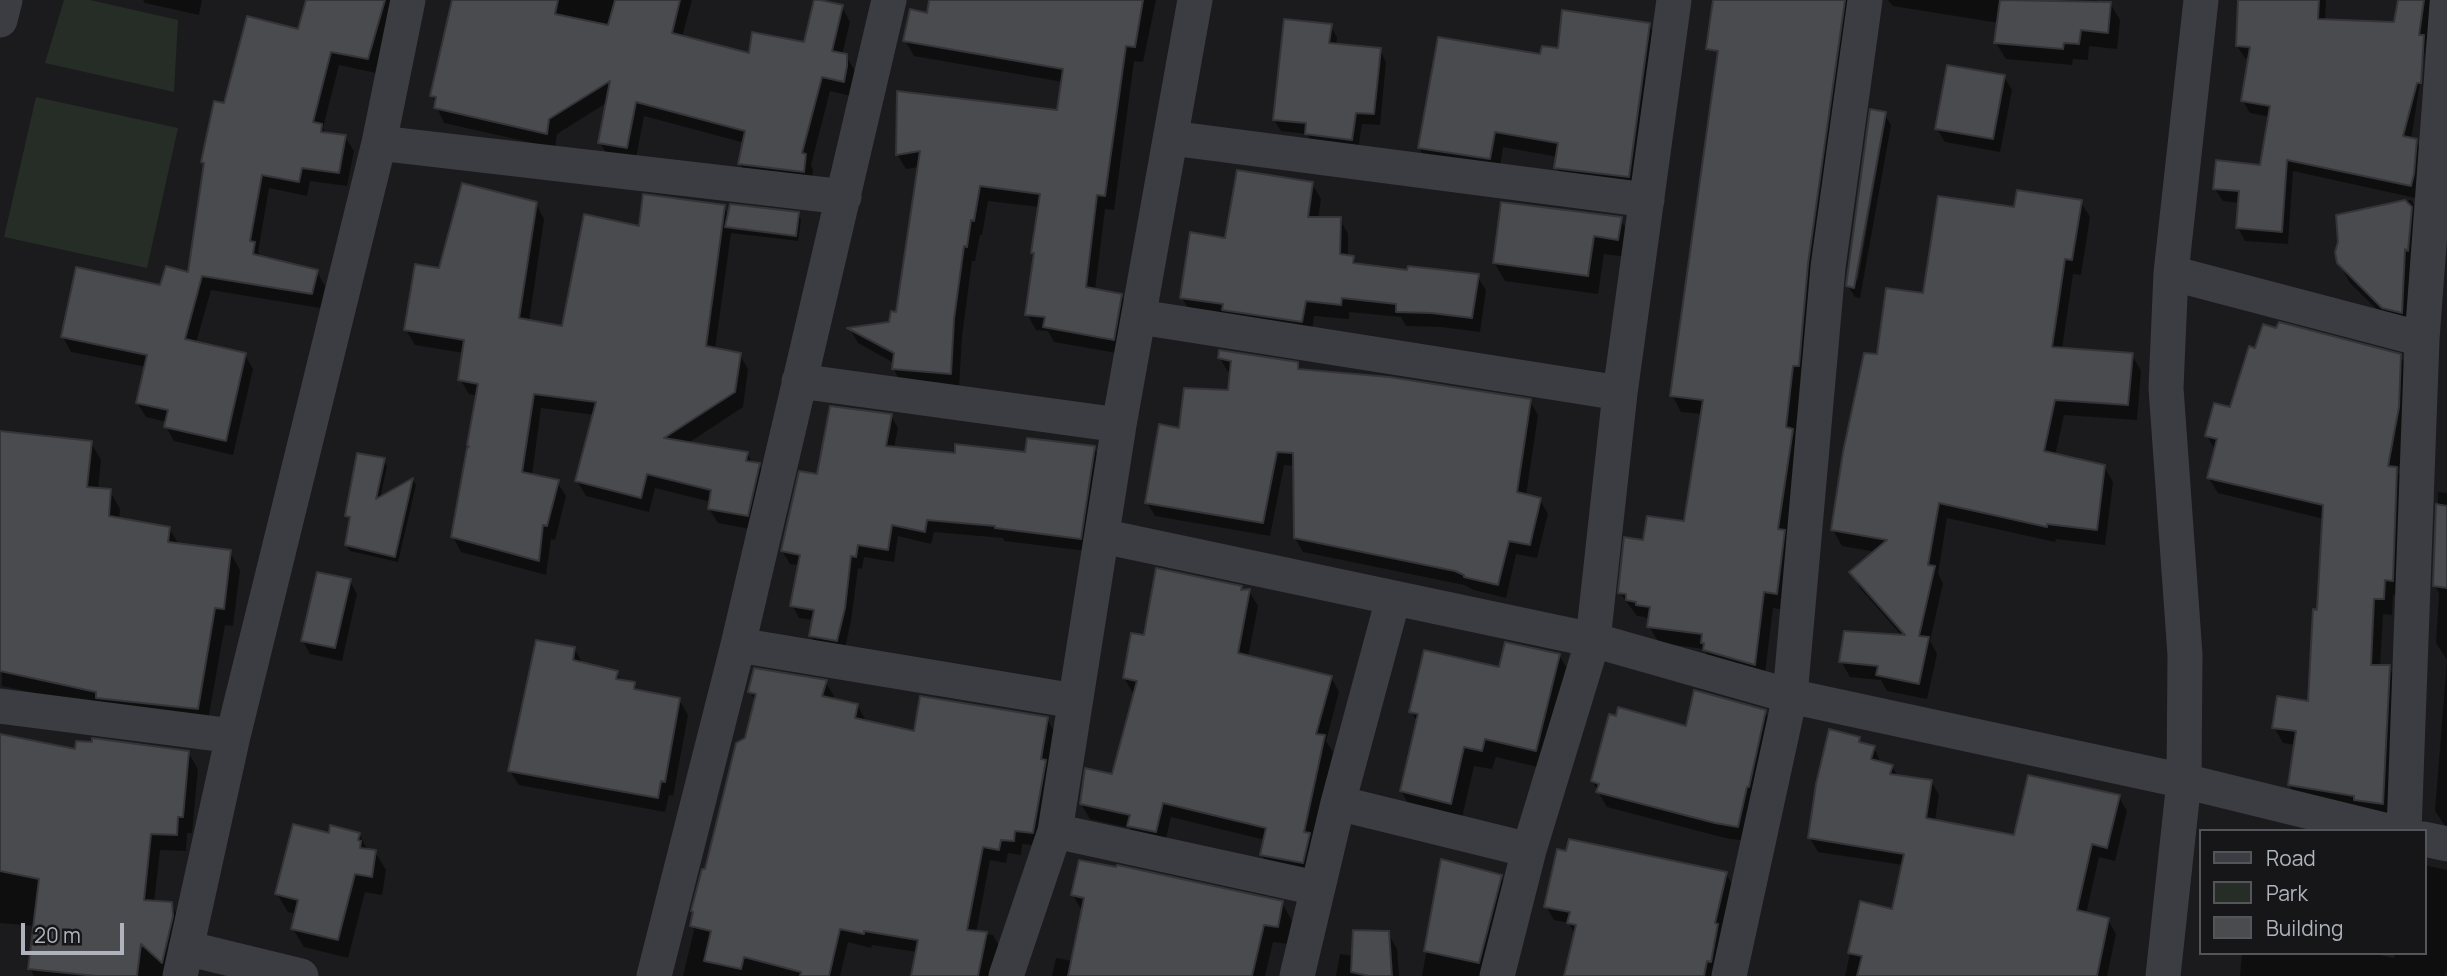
<!DOCTYPE html>
<style>
body{margin:0}
#map{position:relative;width:2447px;height:976px;overflow:hidden;background:#1b1b1d;font-family:Manrope,sans-serif}
canvas{display:block}
.legend{position:absolute;left:2199px;top:829px;width:228px;height:126px;box-sizing:border-box;background:#161618;border:2px solid #535559;margin:0;padding:9px 12px;list-style:none;font-size:21px;color:#afb3bb}
.legend li{display:flex;align-items:center;gap:14px;height:35px}
.legend b{width:35px;border:2px solid #535559}
.scale{position:absolute;left:21px;top:923px;width:103px;height:32px;box-sizing:border-box;border:4px solid #afb3bb;border-top:0;padding-left:9px;font-size:21px;line-height:24px;white-space:nowrap;color:#afb3bb;-webkit-text-stroke:5px #161618;paint-order:stroke}
</style>
<div id="map">
<canvas width="2447" height="976"></canvas>
<ul class="legend">
<li><b style="height:9px;background:#3c3d42"></b>Road</li>
<li><b style="height:19px;background:#252d26"></b>Park</li>
<li><b style="height:19px;background:#4a4b4f"></b>Building</li>
</ul>
<div class="scale">20 m</div>
</div>
<script>
const ctx = document.querySelector('canvas').getContext('2d');
ctx.lineJoin = 'round';
function paint(path, color) {
  ctx.fillStyle = color;
  ctx.fill(path, 'evenodd');
}
function shape(rows) {
  const path = new Path2D();
  for (const r of rows) {
    path.moveTo(r[0], r[1]);
    for (let i = 2; i < r.length; i += 2) path.lineTo(r[i], r[i + 1]);
  }
  return path;
}
function trace(path, color, width, dash) {
  ctx.strokeStyle = color;
  ctx.lineWidth = width;
  ctx.lineCap = dash ? 'butt' : 'round';
  ctx.setLineDash(dash || []);
  ctx.stroke(path);
}
paint(shape([
 [64,0,90,0,178,20,174,92,45,63],
 [36,97,178,128,147,268,4,237]
]), '#252d26');
paint(shape([
 [143,0,202,0,199,15,145,3],
 [308,0,399,0,376,73,339,65,323,128,326,134,345,137,354,151,347,186,310,181,307,196,269,188,258,252,262,258,317,272,325,286,320,308,211,290,196,343,245,355,253,369,233,455,174,441,166,427,167,422,146,417,137,403,146,367,71,352,63,337,189,274,206,167,203,162,225,105,299,31],
 [462,0,692,0,682,37,750,55,805,44,842,7,850,22,842,55,846,56,855,71,851,96,830,91,811,165,813,170,811,186,749,179,740,164,745,143,644,116,635,163,608,157,600,142,608,102,557,134,555,148,444,123,432,96],
 [928,0,1156,0,1143,62,1134,61,1114,210,1105,209,1095,290,1121,295,1130,311,1122,354,1054,342,1048,331,1036,330,1027,314,1035,257,1032,252,1040,207,988,201,982,235,980,235,975,261,972,261,962,336,959,389,902,384,893,368,894,363,858,343,850,329,891,323,898,314,919,167,906,169,897,154,1059,112,1063,82,914,56,905,40,926,14],
 [1753,0,1864,0,1802,381,1795,436,1802,447,1786,610,1773,608,1764,681,1714,667,1704,649,1659,643,1649,626,1650,622,1645,617,1637,616,1620,593,1644,542,1685,523,1702,414,1681,412,1672,395],
 [1888,0,2097,0,2097,2,2110,3,2120,20,2117,49,2089,46,2088,60,2073,59,2072,65,2006,59,1996,43,1999,23,1893,6],
 [2240,0,2326,0,2325,21,2396,24,2400,0,2433,0,2411,140,2416,141,2423,154,2420,199,2293,171,2288,244,2245,241,2238,228,2240,203,2223,201,2215,189,2261,167,2270,117,2250,113,2243,101,2250,59,2245,58,2237,46],
 [1649,25,1658,41,1637,193,1565,184,1556,167,1558,157,1503,147,1499,175,1429,164,1419,148,1559,50],
 [1330,26,1337,37,1336,46,1380,50,1386,62,1380,125,1362,124,1358,150,1313,145,1307,134,1281,131,1274,120],
 [2004,77,2012,90,2000,152,1945,142,1937,129],
 [1886,117,1891,125,1860,298,1855,297,1848,286,1855,279,1858,280],
 [1312,184,1321,199,1318,219,1340,219,1348,234,1348,257,1353,257,1358,265,1409,272,1477,276,1486,290,1480,332,1441,327,1406,326,1401,317,1349,312,1349,319,1314,316,1312,331,1191,313,1182,298,1227,239],
 [2411,200,2422,219,2412,331,2395,327,2350,283,2339,263,2338,216],
 [2080,201,2090,217,2081,275,2073,274,2062,349,2132,355,2141,371,2137,420,2064,415,2055,456,2104,466,2113,482,2105,545,2056,539,2055,542,1947,518,1938,574,1943,583,1930,641,1937,654,1927,699,1887,691,1881,680,1850,677,1841,661,1903,637,1860,588,1851,572,1876,552,1842,546,1833,530,1878,356,1924,295,2016,209],
 [536,204,544,219,529,322,563,328,640,228,724,207,729,217,798,214,801,220,798,241,731,233,715,349,740,355,748,369,743,407,687,444,747,453,753,464,759,465,767,480,755,530,718,523,709,509,711,502,655,488,649,512,586,496,577,481,595,415,541,408,532,475,557,482,566,496,555,540,551,539,546,575,461,552,453,537,471,448,478,396,469,394,460,379,464,353,415,345,406,330,441,270],
 [1620,219,1631,237,1628,257,1604,254,1598,294,1505,281,1494,262],
 [2400,356,2410,372,2408,424,2398,472,2405,484,2401,596,2393,595,2392,615,2383,614,2380,667,2389,667,2398,683,2391,824,2299,801,2289,785,2296,745,2283,743,2274,727,2310,703,2319,611,2324,519,2218,493,2208,477,2215,450,2207,436,2231,409],
 [1220,358,1297,364,1301,371,1530,401,1538,415,1526,496,1540,500,1548,514,1537,558,1516,554,1506,598,1474,590,1464,585,1303,552,1295,538,1295,466,1284,465,1270,536,1155,516,1147,503,1181,430,1229,392,1232,372,1228,372],
 [891,416,898,428,894,448,956,455,1027,453,1094,448,1101,460,1087,551,1004,541,1003,538,934,532,931,544,898,536,894,562,864,557,862,569,858,568,851,621,844,653,818,649,811,636,814,620,799,618,792,605,799,565,790,564,782,551,819,476],
 [0,433,91,443,101,460,98,490,110,491,120,509,119,520,169,528,179,545,230,552,240,570,233,626,225,625,207,726,104,708,2,686],
 [384,460,387,466,380,499,413,480,416,485,398,562,350,551,346,545,350,522,347,516],
 [2438,492,2447,493,2447,829,2435,811,2447,660,2436,643,2439,593,2435,586],
 [350,581,357,594,342,661,310,654,303,641],
 [1241,588,1243,591,1249,591,1258,606,1248,657,1331,677,1339,692,1326,741,1333,752,1313,841,1311,877,1270,870,1262,855,1265,840,1171,817,1164,847,1138,841,1130,828,1090,819,1081,804,1113,776,1136,693,1133,693,1124,678,1145,637],
 [574,648,583,664,617,673,622,682,634,684,639,692,679,700,688,715,673,796,669,795,665,812,519,785,510,771],
 [1559,655,1570,674,1546,769,1496,757,1492,769,1474,766,1461,822,1412,810,1401,791,1418,723,1411,711,1500,669],
 [825,682,834,696,833,700,857,705,865,719,865,722,916,733,1047,719,1055,733,1041,846,1022,844,1021,855,1008,853,1006,863,990,860,976,933,993,935,1001,949,996,976,913,976,917,952,872,945,871,948,848,942,840,976,683,976,694,930,692,926,756,702,750,691],
 [1765,712,1774,726,1746,841,1725,838,1607,807,1592,781,1687,728],
 [0,736,77,751,188,752,198,769,192,833,187,833,186,851,160,850,154,903,171,904,180,920,172,976,34,976,30,968,35,926,0,923],
 [1859,739,1863,745,1874,747,1881,764,1892,766,1898,777,1931,781,1939,795,1935,821,2015,837,2119,797,2127,811,2115,861,2099,857,2086,914,2108,920,2116,934,2107,976,1845,976,1861,904,1894,911,1903,865,1818,852,1810,838],
 [359,834,368,851,375,852,386,870,382,895,365,892,348,958,304,947,293,929,296,914,288,912,277,894,330,835],
 [1443,862,1501,877,1510,892,1488,976,1422,976],
 [2424,865,2447,870,2447,968,2445,976,2240,976,2242,953,2370,953,2394,958,2395,953,2424,953],
 [1726,874,1734,887,1714,976,1565,976,1575,935,1569,923,1554,920,1546,906],
 [1073,895,1282,903,1292,921,1288,944,1273,942,1265,976,1052,976,1056,958,1073,961,1083,913],
 [1388,933,1397,949,1399,976,1336,976,1340,954,1354,956]
]), '#0007');
const building = shape([
 [306,0,385,0,368,59,331,52,313,122,322,124,321,132,346,135,339,173,302,168,299,182,262,175,250,241,255,242,253,254,318,270,312,294,202,276,185,339,246,353,226,441,164,427,168,410,136,403,147,355,61,337,76,267,160,285,166,266,188,272,204,163,201,162,214,101,224,103,247,16,298,29,306,0],
 [452,0,558,0,555,14,608,25,615,0,680,0,672,33,749,53,752,32,804,42,814,0,820,0,843,5,832,51,847,54,847,66,844,82,822,77,802,153,806,154,804,172,738,164,745,131,636,102,627,148,598,143,610,81,549,119,547,134,434,108,436,97,430,96,452,0],
 [929,0,1143,0,1135,47,1126,46,1105,196,1097,195,1086,287,1122,294,1114,340,1043,327,1045,317,1025,315,1034,253,1031,253,1040,194,980,186,974,221,971,220,967,247,964,246,954,319,951,374,892,369,894,353,847,328,889,322,891,311,896,312,920,151,896,155,897,91,1057,110,1063,69,903,41,910,9,927,13,929,0],
 [1713,0,1845,0,1808,264,1799,366,1793,366,1786,427,1793,429,1778,529,1785,530,1777,594,1764,592,1755,665,1703,650,1704,643,1701,643,1702,634,1647,627,1650,607,1636,605,1636,602,1626,600,1626,594,1618,593,1624,537,1643,540,1647,516,1684,521,1703,400,1670,396,1718,51,1706,49,1713,0],
 [2000,0,2111,2,2108,33,2081,30,2079,44,2064,43,2063,49,1994,43,2000,0],
 [2238,0,2319,0,2318,19,2394,22,2398,0,2424,0,2419,35,2424,35,2421,83,2417,83,2403,136,2417,139,2414,174,2411,186,2287,160,2282,232,2236,228,2239,191,2213,189,2216,160,2260,165,2270,106,2241,101,2250,47,2236,46,2238,0],
 [1562,10,1650,23,1629,177,1554,168,1558,143,1495,132,1490,159,1418,148,1438,37,1540,54,1542,46,1558,48,1562,10],
 [1284,19,1332,24,1329,43,1381,48,1374,114,1356,113,1352,140,1305,134,1306,123,1273,120,1284,19],
 [1947,65,2005,75,1993,139,1935,129,1947,65],
 [1870,109,1886,112,1854,288,1846,286,1870,109],
 [1237,170,1313,182,1308,217,1341,217,1340,254,1354,256,1353,263,1407,270,1408,266,1479,274,1472,318,1431,313,1396,312,1396,304,1342,298,1341,305,1306,301,1302,322,1222,310,1223,304,1180,298,1190,232,1225,238,1237,170],
 [462,183,537,202,519,318,562,326,584,214,639,226,643,194,725,205,706,346,741,353,735,392,664,438,748,452,746,461,760,463,748,516,708,509,711,490,647,474,641,498,575,481,596,402,534,394,522,472,559,480,547,526,543,525,539,561,451,537,467,448,469,447,467,445,478,384,458,380,464,340,404,330,415,264,439,268,462,183],
 [2017,190,2082,200,2072,260,2065,259,2052,347,2133,353,2128,405,2055,400,2044,451,2105,465,2097,530,2047,524,2047,527,1939,503,1928,565,1935,566,1919,636,1929,637,1919,684,1876,675,1878,666,1839,662,1844,631,1905,635,1849,572,1887,540,1831,530,1843,452,1864,353,1877,354,1886,288,1923,293,1938,196,2014,207,2017,190],
 [2405,200,2412,207,2408,251,2405,249,2402,313,2382,308,2337,263,2335,252,2338,242,2336,215,2405,200],
 [1501,202,1622,217,1618,240,1594,236,1588,276,1493,263,1501,202],
 [730,204,799,212,796,236,725,227,730,204],
 [2279,322,2401,354,2399,407,2388,466,2397,467,2393,581,2385,580,2384,599,2374,599,2371,665,2390,665,2383,804,2354,800,2354,796,2288,785,2296,731,2272,728,2277,696,2308,701,2313,609,2317,610,2323,505,2207,478,2217,439,2205,436,2214,403,2230,407,2249,346,2255,348,2263,324,2276,328,2279,322],
 [1219,350,1298,362,1298,369,1389,377,1531,399,1517,492,1541,498,1530,545,1509,541,1498,585,1464,577,1464,575,1455,571,1294,538,1293,453,1277,452,1263,523,1145,503,1159,424,1179,428,1184,388,1228,390,1231,361,1218,358,1219,350],
 [830,406,892,414,886,446,955,453,955,444,1025,452,1027,438,1095,446,1081,539,995,528,995,526,927,520,925,532,892,525,888,550,858,545,856,557,851,556,845,608,837,641,809,636,814,610,790,606,800,555,781,551,799,471,817,474,830,406],
 [0,431,92,441,87,487,111,489,109,516,170,527,168,542,231,550,224,609,215,608,198,709,96,698,96,692,0,671,0,431],
 [357,453,385,458,376,499,413,478,395,557,345,545,350,517,345,516,357,453],
 [2436,504,2447,506,2447,588,2433,586,2436,504],
 [1156,568,1242,586,1241,590,1250,589,1238,653,1332,676,1316,734,1325,735,1304,832,1310,833,1303,863,1260,855,1266,828,1163,803,1156,832,1127,826,1130,815,1080,804,1085,768,1112,774,1137,681,1123,678,1131,633,1144,635,1156,568],
 [317,572,351,579,335,648,301,641,317,572],
 [536,640,575,647,573,660,618,671,616,679,635,682,634,689,680,698,665,782,661,781,658,798,508,771,536,640],
 [1505,642,1560,654,1536,751,1485,739,1482,751,1464,747,1451,804,1400,791,1418,714,1409,712,1424,650,1499,667,1505,642],
 [754,668,827,680,822,696,858,704,855,718,914,731,920,696,1048,717,1041,759,1046,760,1033,833,1015,831,1014,841,1001,840,999,850,983,847,967,930,987,932,978,976,911,976,918,940,864,931,864,934,840,929,829,976,800,976,801,972,744,957,741,969,704,961,711,931,690,926,693,912,691,911,702,869,705,869,736,743,745,738,756,694,748,692,754,668],
 [1694,690,1766,710,1749,787,1747,787,1738,827,1715,823,1596,792,1599,784,1591,781,1609,714,1616,716,1618,707,1686,726,1694,690],
 [1829,729,1860,737,1859,742,1875,746,1871,759,1893,765,1890,774,1932,780,1926,818,2014,835,2028,775,2120,795,2107,848,2092,844,2077,910,2109,918,2097,976,1857,976,1862,956,1848,953,1860,901,1892,909,1904,854,1808,838,1816,784,1829,729],
 [0,734,75,749,76,741,92,742,92,738,189,751,183,817,178,817,177,835,151,834,144,900,172,902,173,916,162,963,141,944,137,976,96,976,28,969,39,879,0,871,0,734],
 [293,824,329,833,330,825,360,833,358,840,361,841,360,848,376,850,372,877,355,874,338,940,291,929,298,900,275,894,293,824],
 [1569,839,1727,872,1715,923,1718,924,1711,962,1707,961,1704,976,1564,976,1576,925,1567,923,1570,912,1544,907,1557,849,1566,851,1569,839],
 [1441,859,1502,875,1479,963,1424,951,1441,859],
 [1079,860,1116,867,1117,865,1283,901,1278,927,1264,925,1252,976,1068,976,1084,898,1071,895,1079,860],
 [1353,930,1389,931,1392,976,1369,976,1351,972,1353,930]
]);
paint(building, '#4a4b4f');
trace(building, '#353539', 2);
trace(shape([
 [0,20,5,0],
 [1171,138,1647,200],
 [379,143,844,197],
 [2171,273,2422,339],
 [1140,317,1620,393],
 [799,381,1119,425],
 [1102,536,1593,640,1790,696,2184,781,2388,831],
 [738,645,1075,701],
 [0,706,233,736],
 [1338,803,1529,850],
 [1055,831,1316,888],
 [2404,831,2422,339,2447,4],
 [2424,839,2447,844],
 [186,948,301,976],
 [180,976,233,736,379,143,408,0],
 [654,976,738,645,889,0],
 [1006,976,1055,831,1119,425,1195,0],
 [1297,976,1338,803,1393,599],
 [1497,976,1529,850,1593,640,1620,393,1674,0],
 [1729,976,1790,696,1828,267,1865,0],
 [2163,976,2184,781,2185,655,2166,388,2171,273,2201,0]
]), '#3c3d42', 35);
</script>
